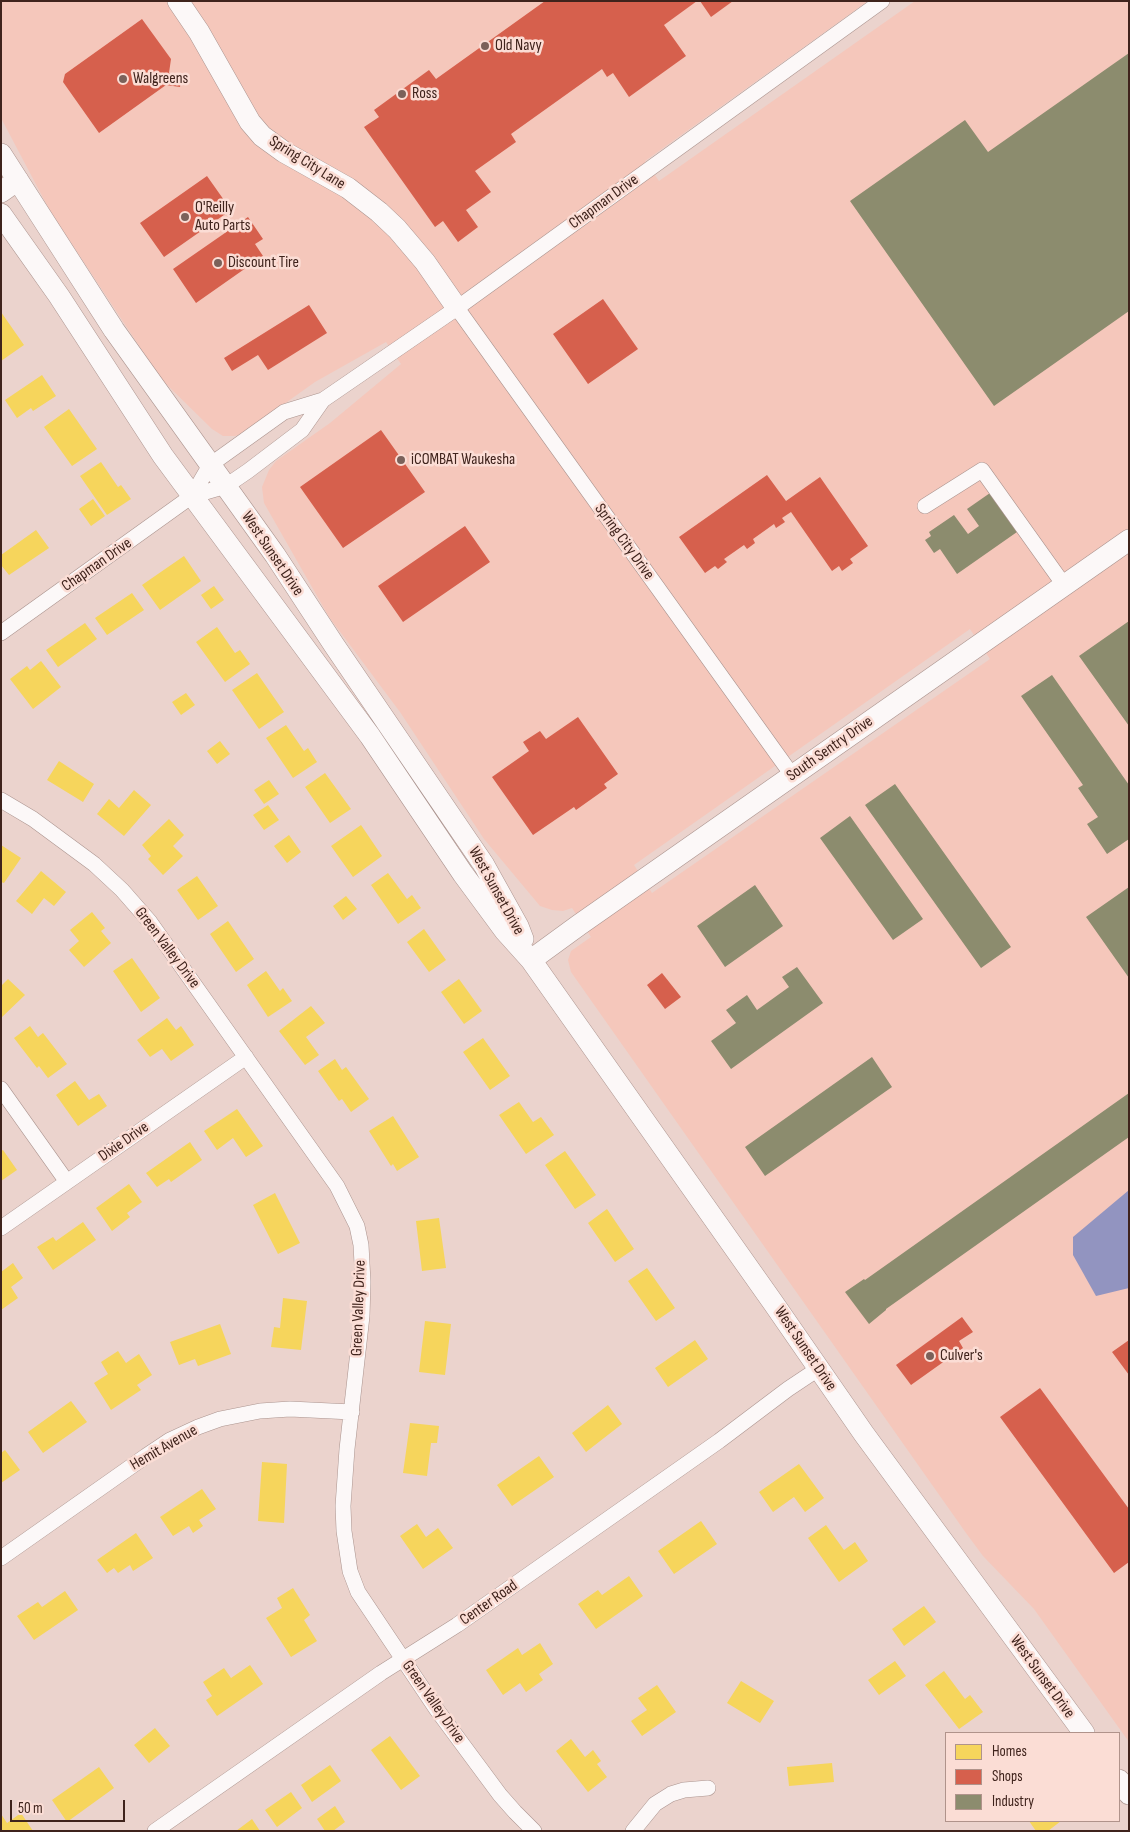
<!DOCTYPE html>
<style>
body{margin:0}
#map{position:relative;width:1130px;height:1832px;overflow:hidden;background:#ebd3cd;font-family:"Sofia Sans Condensed",sans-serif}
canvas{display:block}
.frame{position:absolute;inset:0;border:2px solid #3f231c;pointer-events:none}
.legend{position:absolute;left:945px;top:1732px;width:175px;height:90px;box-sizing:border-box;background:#fbddd5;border:1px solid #b0938b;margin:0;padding:6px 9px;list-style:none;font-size:15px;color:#3f231c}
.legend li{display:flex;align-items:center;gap:10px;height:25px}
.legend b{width:25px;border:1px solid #b0938b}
.scale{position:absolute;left:10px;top:1800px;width:115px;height:22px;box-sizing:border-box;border:2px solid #3f231c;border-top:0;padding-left:6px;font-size:15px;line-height:18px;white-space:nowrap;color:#3f231c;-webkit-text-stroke:4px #fbddd5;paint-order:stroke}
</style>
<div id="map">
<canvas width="1130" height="1832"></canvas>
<div class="frame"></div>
<ul class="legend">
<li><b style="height:14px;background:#f6d55c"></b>Homes</li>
<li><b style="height:14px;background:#d6604d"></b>Shops</li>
<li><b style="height:14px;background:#8c8c6e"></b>Industry</li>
</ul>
<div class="scale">50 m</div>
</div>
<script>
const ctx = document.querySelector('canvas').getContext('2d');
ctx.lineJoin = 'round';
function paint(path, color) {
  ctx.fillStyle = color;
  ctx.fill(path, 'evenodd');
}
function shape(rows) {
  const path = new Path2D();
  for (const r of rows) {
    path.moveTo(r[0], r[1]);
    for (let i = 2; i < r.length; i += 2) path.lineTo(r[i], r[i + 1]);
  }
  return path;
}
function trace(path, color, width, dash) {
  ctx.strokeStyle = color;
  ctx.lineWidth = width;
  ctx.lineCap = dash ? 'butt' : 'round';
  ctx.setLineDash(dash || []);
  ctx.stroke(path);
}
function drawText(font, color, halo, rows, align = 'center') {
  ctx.font = font + ' "Sofia Sans Condensed",sans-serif';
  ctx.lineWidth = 5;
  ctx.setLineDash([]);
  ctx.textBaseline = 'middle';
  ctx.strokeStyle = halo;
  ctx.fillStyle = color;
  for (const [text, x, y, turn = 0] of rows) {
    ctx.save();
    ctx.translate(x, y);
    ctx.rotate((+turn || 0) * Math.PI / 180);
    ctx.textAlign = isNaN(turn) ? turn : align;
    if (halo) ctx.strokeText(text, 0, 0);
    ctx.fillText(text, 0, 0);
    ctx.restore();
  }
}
paint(shape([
 [1,1,868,1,645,161,659,181,915,1,1129,1,1129,1742,1034,1609,983,1556,966,1533,571,972,568,960,571,951,591,937,572,908,563,911,552,910,540,906,484,839,400,712,329,617,264,503,262,487,269,470,276,461,330,423,401,364,386,342,315,382,242,434,235,436,223,436,212,429,161,379,50,211,1,118],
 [970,629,990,659,652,893,634,865]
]), '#f5c7bb');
paint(shape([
 [1129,1190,1129,1288,1096,1296,1073,1255,1073,1237]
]), '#9294c0');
paint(shape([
 [1,312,24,345,1,361],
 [42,375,56,396,33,411,31,408,17,418,5,400],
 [69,409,97,449,72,466,44,427],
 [101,462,118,487,121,485,131,499,107,515,80,476],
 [93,499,105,516,91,526,79,509],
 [36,530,49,548,9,575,1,565,1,555],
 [184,556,201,581,160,610,142,585],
 [214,586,224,600,211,609,201,595],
 [132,593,144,610,107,635,95,618],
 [85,623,97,639,58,667,46,650],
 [217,627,235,653,240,650,250,664,225,682,196,642],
 [41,661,61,687,33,709,10,679,27,666,30,670],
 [257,673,284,712,259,729,232,690],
 [186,693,195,705,181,715,172,702],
 [286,725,304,751,308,748,317,762,293,778,266,738],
 [220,741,230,754,217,764,207,751],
 [59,761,94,784,83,802,47,780],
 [325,773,351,809,330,823,305,787],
 [269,780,279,794,264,804,254,790],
 [134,790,151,805,124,836,97,814,109,799,119,808],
 [268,805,279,820,264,830,253,815],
 [169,819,184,835,173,846,183,856,163,875,148,859,151,856,142,845],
 [361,825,382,856,353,877,331,846],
 [289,835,301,852,287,863,274,846],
 [1,845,21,858,4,883,1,882],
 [41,871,66,892,54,906,44,898,32,914,16,901],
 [388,873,407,899,412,895,421,908,398,924,371,885],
 [197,876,218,906,198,920,177,890],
 [346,896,357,909,343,920,333,906],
 [92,912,105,928,101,931,111,943,84,967,69,950,79,941,70,930],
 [228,921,254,959,236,972,210,934],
 [424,929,446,960,429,972,407,942],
 [132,958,160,998,141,1012,113,971],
 [266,971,280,991,283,988,292,1001,268,1017,247,985],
 [8,979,25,995,1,1018,1,986],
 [459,979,482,1011,464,1024,441,992],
 [311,1006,325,1023,306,1037,319,1055,305,1065,279,1031],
 [167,1018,176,1030,181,1026,194,1045,171,1061,162,1049,150,1057,137,1040],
 [30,1026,38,1037,43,1033,67,1064,48,1078,39,1066,37,1068,14,1038],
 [483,1038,510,1076,490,1090,463,1052],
 [335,1059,342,1070,346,1067,369,1099,351,1112,342,1099,339,1101,318,1071],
 [75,1081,89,1100,99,1094,107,1106,78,1126,56,1095],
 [519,1102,533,1122,541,1117,554,1135,526,1154,499,1115],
 [237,1109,263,1146,246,1157,233,1138,217,1150,204,1131],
 [393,1116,419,1157,397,1171,393,1164,391,1166,369,1131],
 [190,1142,202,1160,171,1182,169,1179,157,1187,146,1173],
 [3,1150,17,1170,1,1181,1,1151],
 [565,1151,596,1195,575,1209,545,1165],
 [129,1184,142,1202,127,1213,130,1217,112,1231,96,1208],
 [275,1193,300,1243,278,1254,253,1205],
 [607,1209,634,1249,615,1262,588,1223],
 [439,1218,446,1268,422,1271,416,1221],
 [83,1222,96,1240,53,1270,37,1247,53,1237,56,1241],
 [13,1263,23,1278,11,1287,18,1298,1,1310,1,1272],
 [647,1268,675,1308,656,1321,628,1281],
 [283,1298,307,1301,301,1350,271,1347,274,1327,280,1328],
 [425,1321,451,1324,445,1375,419,1372],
 [220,1324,231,1354,198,1366,195,1359,179,1365,170,1342],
 [695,1340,708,1359,668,1387,655,1368],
 [118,1351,126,1363,139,1354,152,1375,137,1385,141,1390,111,1410,94,1383,108,1374,101,1362],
 [71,1401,87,1422,43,1453,28,1432],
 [608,1405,622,1424,586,1452,572,1433],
 [410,1423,439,1426,437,1443,431,1443,427,1476,403,1473],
 [5,1450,20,1470,1,1483,1,1453],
 [539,1456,554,1477,512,1506,497,1485],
 [262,1462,287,1464,284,1523,258,1521],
 [799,1464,824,1498,805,1512,794,1497,773,1512,759,1492],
 [202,1489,216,1509,199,1520,203,1526,193,1533,189,1526,173,1536,160,1517],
 [701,1521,717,1544,674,1574,658,1551],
 [417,1524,426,1537,438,1528,453,1548,423,1569,400,1536],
 [826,1525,844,1550,855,1542,868,1561,839,1582,808,1538],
 [136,1533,153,1558,133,1571,130,1565,118,1573,114,1568,107,1573,97,1560],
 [629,1576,643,1596,596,1629,578,1604,598,1590,602,1595],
 [293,1588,310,1615,304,1620,317,1641,291,1657,266,1618,282,1608,277,1598],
 [65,1591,78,1610,34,1640,17,1616,38,1602,42,1607],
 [924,1606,936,1622,904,1646,892,1629],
 [540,1643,553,1664,539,1674,543,1680,526,1692,520,1683,503,1695,486,1670,518,1648,522,1655],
 [895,1661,906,1676,879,1695,868,1680],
 [250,1665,263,1684,217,1716,206,1700,212,1696,203,1682,224,1668,231,1678],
 [944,1671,965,1699,970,1695,983,1712,959,1729,925,1685],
 [741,1681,774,1701,760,1723,727,1703],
 [657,1685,676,1712,642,1736,631,1721,647,1710,638,1698],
 [155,1728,170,1746,149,1763,134,1745],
 [390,1736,420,1776,401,1790,371,1750],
 [571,1739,585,1757,593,1750,601,1761,597,1764,607,1777,588,1792,556,1751],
 [832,1763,834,1782,789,1786,787,1767],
 [330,1765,341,1781,312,1802,301,1785],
 [99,1767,114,1788,67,1822,52,1800],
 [291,1792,302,1808,277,1827,265,1810],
 [335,1806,345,1822,333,1831,325,1831,317,1819],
 [21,1813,33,1831,1,1831,1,1814,7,1823],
 [252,1819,260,1831,236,1831],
 [1029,1821,1061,1821,1048,1831,1036,1831]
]), '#f6d55c');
paint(shape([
 [545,1,697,1,664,25,686,56,629,97,613,73,607,77,602,69,511,134,516,142,475,171,491,192,466,210,478,227,458,242,443,221,435,227,364,127,379,117,374,110,429,70,436,79],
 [700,1,733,1,711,17],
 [142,19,171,59,169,73,182,75,180,87,166,85,99,133,63,82,65,74],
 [207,176,231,210,164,257,140,223],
 [248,217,263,239,255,244,263,256,196,303,173,269],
 [603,299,638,349,588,384,553,334],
 [309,305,327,333,268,370,258,355,232,371,224,358],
 [381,430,425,492,343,548,300,487],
 [767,475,786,501,820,477,868,546,850,559,853,563,842,571,839,566,832,571,791,512,782,518,785,522,776,528,774,524,753,539,755,543,747,549,744,545,724,559,727,562,718,569,715,566,705,573,679,537],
 [465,526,490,562,403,622,378,586],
 [578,717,618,774,604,784,607,788,576,810,574,807,533,835,492,777,529,751,523,742,540,731,546,739],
 [662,973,681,997,665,1009,647,985],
 [962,1317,973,1332,959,1341,963,1348,911,1385,896,1365],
 [1129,1340,1129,1375,1112,1352],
 [1040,1388,1129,1509,1129,1562,1114,1573,1000,1417]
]), '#d6604d');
paint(shape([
 [1129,53,1129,311,994,406,850,201,965,120,988,152],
 [990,493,1017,532,957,574,940,549,934,553,925,540,931,536,929,532,954,515,968,534,979,526,967,509],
 [1129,621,1129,726,1079,656],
 [1052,675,1129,785,1129,839,1107,854,1087,824,1098,817,1078,788,1083,785,1021,696],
 [895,784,1011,947,981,968,865,805],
 [850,816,923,919,893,940,820,838],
 [755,885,783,926,725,967,697,926],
 [1129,887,1129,978,1086,917],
 [797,967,823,1003,731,1069,711,1041,736,1023,726,1010,747,995,757,1010,789,987,782,977],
 [872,1057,892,1087,765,1176,745,1147],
 [1129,1093,1129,1137,886,1309,886,1310,869,1324,845,1292,864,1279,865,1280]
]), '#8c8c6e');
const street = shape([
 [457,308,792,775],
 [192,496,210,465,284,412,323,400,457,308,882,1],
 [925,506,982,470,1064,585],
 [1,633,192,496,226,486,248,471,302,430,323,400],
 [1,800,33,819,94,864,122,890,150,922,337,1186,357,1226,361,1245,363,1282,362,1316,347,1449,343,1506,344,1531,350,1571,358,1592,437,1710,500,1795,515,1812,534,1831],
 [1,1089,67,1182],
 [1,1228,246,1057],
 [1,1558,146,1456,170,1440,198,1427,220,1419,260,1411,290,1409,352,1412],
 [155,1831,381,1673,457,1625,719,1441,788,1389,818,1369],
 [633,1831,655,1804,671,1794,684,1790,708,1788]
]);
const secondary = shape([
 [178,1,199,32,250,122,262,136,284,152,348,188,379,212,397,229,425,262,457,308],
 [1,154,114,330,275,555,334,645,484,865,518,926,523,939],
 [1,192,18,180],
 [1,214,59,296,163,456,370,736,463,874,505,931,531,960,774,1304,864,1434,1084,1733],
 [531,960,579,925,1129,540],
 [1119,1780,1129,1794]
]);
trace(street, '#ab948f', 16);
trace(secondary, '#ab948f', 22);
trace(street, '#fcf8f8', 15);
trace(secondary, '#fcf8f8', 21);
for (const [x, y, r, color] of [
 [485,46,5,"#7b615a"],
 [123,79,5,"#7b615a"],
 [402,94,5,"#7b615a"],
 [185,217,5,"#7b615a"],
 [218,263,5,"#7b615a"],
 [401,460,5,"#7b615a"],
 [930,1356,5,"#7b615a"]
]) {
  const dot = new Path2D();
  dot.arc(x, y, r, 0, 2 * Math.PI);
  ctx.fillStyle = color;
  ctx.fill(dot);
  trace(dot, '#fbddd5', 2);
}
drawText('16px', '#3f231c', '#fbddd5', [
 ["Old Navy",495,46],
 ["Walgreens",133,79],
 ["Ross",412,94],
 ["O'Reilly",195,208],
 ["Auto Parts",195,226],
 ["Discount Tire",228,263],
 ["iCOMBAT Waukesha",411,460],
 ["Culver's",940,1356]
], 'left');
drawText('16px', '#3f231c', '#fbddd5', [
 ["Spring City Lane",307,163,32],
 ["Chapman Drive",604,202,-36],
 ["Spring City Drive",624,542,54],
 ["West Sunset Drive",272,554,56],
 ["Chapman Drive",97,565,-35],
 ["South Sentry Drive",830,749,-35],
 ["West Sunset Drive",496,891,61],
 ["Green Valley Drive",167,948,53],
 ["Dixie Drive",124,1142,-35],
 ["Green Valley Drive",359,1308,-88],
 ["West Sunset Drive",805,1349,56],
 ["Hemit Avenue",164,1448,-30],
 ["Center Road",489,1603,-35],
 ["West Sunset Drive",1042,1677,54],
 ["Green Valley Drive",433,1702,55]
]);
</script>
